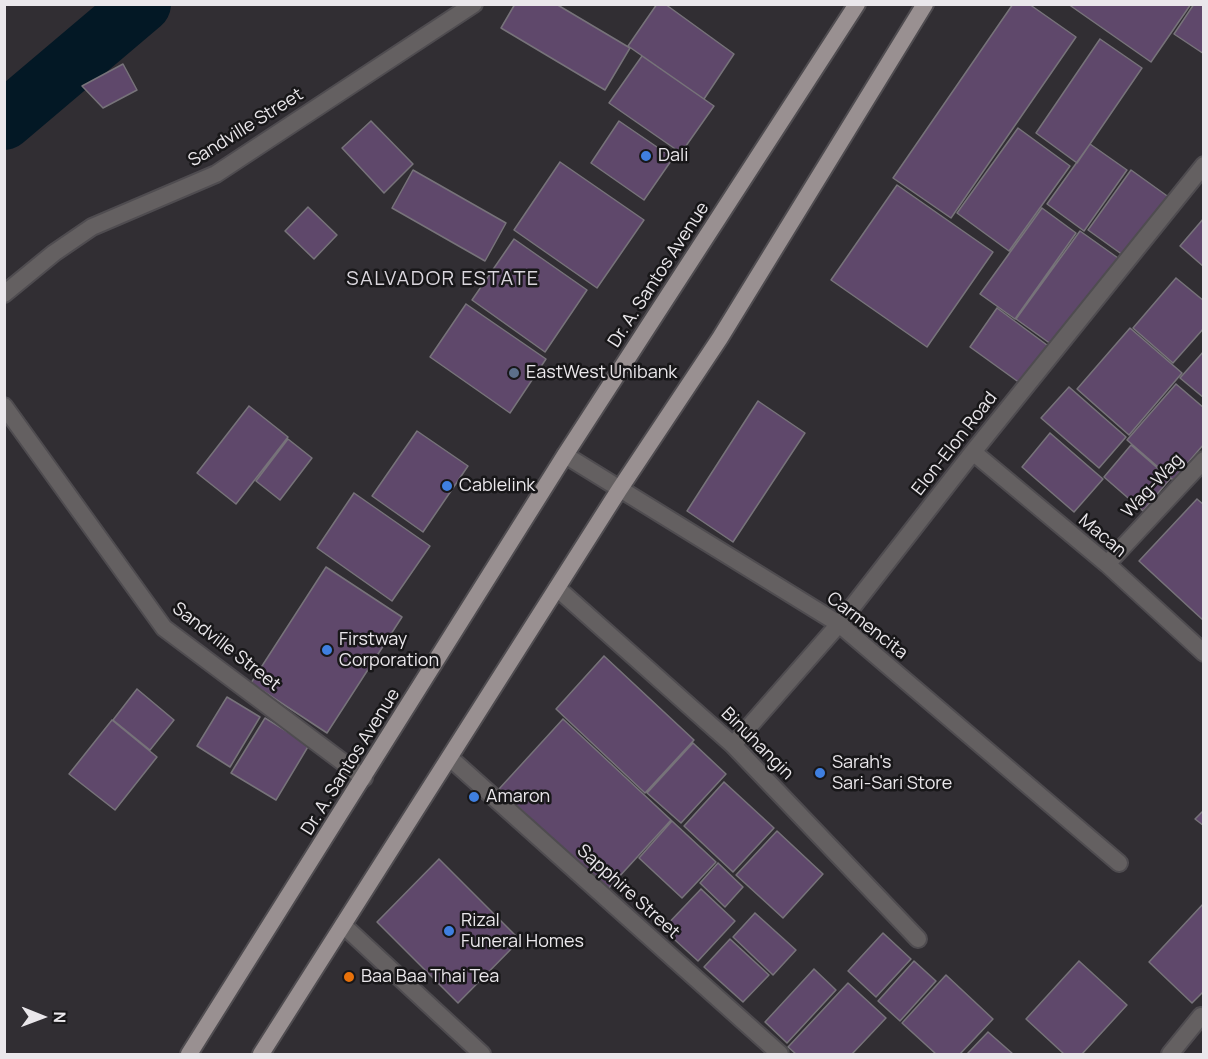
<!DOCTYPE html>
<style>
body{margin:0}
#map{position:relative;width:1208px;height:1059px;overflow:hidden;background:#312e33;font-family:Manrope,sans-serif}
canvas{display:block}
.frame{position:absolute;inset:0;border:6px solid #eae7eb;pointer-events:none}
.north{position:absolute;left:12px;top:987px;width:60px;height:60px;-webkit-text-stroke:4px #181719;paint-order:stroke;rotate:91deg;font-size:16px;font-weight:700;line-height:24px;text-align:center;color:#eae7eb}
.north::after{content:'';display:block;margin:auto;width:21px;height:27px;background:#eae7eb;clip-path:polygon(50% 0,100% 100%,50% 72%,0 100%)}
</style>
<div id="map">
<canvas width="1208" height="1059"></canvas>
<div class="frame"></div>
<div class="north">N</div>
</div>
<script>
const ctx = document.querySelector('canvas').getContext('2d');
ctx.lineJoin = 'round';
function shape(rows) {
  const path = new Path2D();
  for (const r of rows) {
    path.moveTo(r[0], r[1]);
    for (let i = 2; i < r.length; i += 2) path.lineTo(r[i], r[i + 1]);
  }
  return path;
}
function trace(path, color, width, dash) {
  ctx.strokeStyle = color;
  ctx.lineWidth = width;
  ctx.lineCap = dash ? 'butt' : 'round';
  ctx.setLineDash(dash || []);
  ctx.stroke(path);
}
function paint(path, color) {
  ctx.fillStyle = color;
  ctx.fill(path, 'evenodd');
}
function drawText(font, color, halo, rows, align = 'center') {
  ctx.font = font + ' Manrope,sans-serif';
  ctx.lineWidth = 5;
  ctx.setLineDash([]);
  ctx.textBaseline = 'middle';
  ctx.strokeStyle = halo;
  ctx.fillStyle = color;
  for (const [text, x, y, turn = 0] of rows) {
    ctx.save();
    ctx.translate(x, y);
    ctx.rotate((+turn || 0) * Math.PI / 180);
    ctx.textAlign = isNaN(turn) ? turn : align;
    if (halo) ctx.strokeText(text, 0, 0);
    ctx.fillText(text, 0, 0);
    ctx.restore();
  }
}
trace(shape([
 [4,121,142,4]
]), '#031825', 58);
const building = shape([
 [515,4,556,4,630,48,605,90,501,28,515,4],
 [657,4,665,4,734,54,704,99,628,46,657,4],
 [1013,4,1029,4,1076,37,951,218,893,178,1013,4],
 [1068,4,1191,4,1151,62,1068,4],
 [1194,4,1204,4,1204,54,1174,34,1194,4],
 [1100,39,1142,68,1077,163,1036,133,1100,39],
 [642,56,714,106,681,153,609,103,642,56],
 [123,64,137,90,103,108,82,86,123,64],
 [371,121,413,164,384,193,342,148,371,121],
 [619,121,673,158,644,200,591,163,619,121],
 [1018,128,1070,166,1009,251,957,213,1018,128],
 [1090,144,1127,170,1084,231,1047,204,1090,144],
 [560,162,644,220,597,288,514,230,560,162],
 [413,170,506,223,485,261,392,208,413,170],
 [1131,170,1170,198,1127,258,1088,230,1131,170],
 [897,185,993,252,927,347,831,280,897,185],
 [308,207,337,235,314,259,285,231,308,207],
 [1042,208,1076,233,1015,319,980,294,1042,208],
 [1204,218,1204,267,1180,246,1204,218],
 [1080,231,1118,258,1055,347,1016,319,1080,231],
 [514,239,587,290,545,352,472,300,514,239],
 [1176,278,1204,301,1204,328,1173,363,1133,328,1176,278],
 [466,304,546,359,510,413,430,357,466,304],
 [997,308,1051,348,1024,386,970,347,997,308],
 [1130,328,1182,373,1129,435,1077,389,1130,328],
 [1204,351,1204,398,1180,378,1204,351],
 [1176,384,1204,408,1204,444,1173,480,1127,440,1176,384],
 [1069,387,1126,437,1099,468,1041,418,1069,387],
 [758,401,805,433,733,542,687,511,758,401],
 [249,406,288,437,236,504,197,473,249,406],
 [417,431,468,466,423,532,372,496,417,431],
 [1050,433,1103,479,1074,512,1022,467,1050,433],
 [288,439,312,458,280,500,256,481,288,439],
 [1131,445,1170,479,1143,511,1104,477,1131,445],
 [354,493,430,546,392,601,317,548,354,493],
 [1197,499,1204,505,1204,621,1139,561,1197,499],
 [326,567,402,617,327,733,251,683,326,567],
 [604,656,694,740,645,793,556,709,604,656],
 [137,689,174,720,150,750,113,720,137,689],
 [227,697,260,717,230,767,197,746,227,697],
 [265,718,309,745,276,800,231,773,265,718],
 [563,719,671,820,607,890,499,789,563,719],
 [112,720,157,757,115,810,69,774,112,720],
 [693,743,726,774,681,823,647,793,693,743],
 [724,782,774,828,733,872,684,826,724,782],
 [1204,810,1204,826,1195,819,1204,810],
 [672,821,716,862,682,898,639,858,672,821],
 [777,831,823,874,783,918,736,875,777,831],
 [439,859,520,940,458,1003,377,922,439,859],
 [718,863,743,887,725,907,700,883,718,863],
 [701,889,735,921,698,961,663,929,701,889],
 [1204,903,1204,991,1192,1003,1149,962,1204,903],
 [755,913,796,950,773,975,733,937,755,913],
 [883,933,911,959,876,997,848,971,883,933],
 [730,939,769,975,743,1002,704,967,730,939],
 [914,961,936,981,900,1021,878,1001,914,961],
 [1079,961,1127,1005,1082,1054,1064,1054,1026,1019,1079,961],
 [814,969,836,990,787,1043,765,1022,814,969],
 [946,975,993,1019,960,1054,936,1054,902,1023,946,975],
 [848,983,886,1018,852,1054,796,1054,788,1047,848,983],
 [988,1032,1013,1054,967,1054,988,1032]
]);
paint(building, '#5f486b');
trace(building, '#77737a', 1.5);
const minor = shape([
 [4,294,54,253,92,227,216,174,474,4],
 [4,406,164,628,364,778],
 [973,452,1107,564,1204,653],
 [565,455,839,624,1119,863],
 [1107,564,1204,460],
 [557,588,733,745,918,939],
 [733,745,839,624,973,452,1204,165],
 [450,758,780,1054],
 [343,925,482,1054],
 [1170,1054,1201,1016]
]);
const primary = shape([
 [189,1054,565,455,857,4],
 [261,1054,619,490,720,338,925,4]
]);
trace(minor, '#4f4c50', 20);
trace(primary, '#4f4c50', 20);
trace(minor, '#646061', 16);
trace(primary, '#999091', 16);
for (const [x, y, r, color] of [
 [646,156,6,"#3f7fe0"],
 [514,373,6,"#5c6f8a"],
 [447,486,6,"#3f7fe0"],
 [327,650,6,"#3f7fe0"],
 [820,773,6,"#3f7fe0"],
 [474,797,6,"#3f7fe0"],
 [449,931,6,"#3f7fe0"],
 [349,977,6,"#e8710a"]
]) {
  const dot = new Path2D();
  dot.arc(x, y, r, 0, 2 * Math.PI);
  ctx.fillStyle = color;
  ctx.fill(dot);
  trace(dot, '#181719', 2);
}
drawText('18px', '#eae7eb', '#181719', [
 ["Sandville Street",246,128,-32],
 ["Dr. A. Santos Avenue",659,275,-57],
 ["Elon-Elon Road",955,444,-52],
 ["Wag-Wag",1153,486,-47],
 ["Macan",1102,536,40],
 ["Carmencita",867,626,38],
 ["Sandville Street",226,647,38],
 ["Binuhangin",757,744,45],
 ["Dr. A. Santos Avenue",351,762,-58],
 ["Sapphire Street",628,892,42]
]);
drawText('18px', '#eae7eb', '#181719', [
 ["Dali",658,156],
 ["EastWest Unibank",526,373],
 ["Cablelink",459,486],
 ["Firstway",339,640],
 ["Corporation",339,661],
 ["Sarah's",832,763],
 ["Sari-Sari Store",832,784],
 ["Amaron",486,797],
 ["Rizal",461,921],
 ["Funeral Homes",461,942],
 ["Baa Baa Thai Tea",361,977]
], 'left');
ctx.letterSpacing = '1.5px';
drawText('20px', '#dad6dd', '#181719', [
 ["SALVADOR ESTATE",443,279]
]);
ctx.letterSpacing = '0px';
</script>
